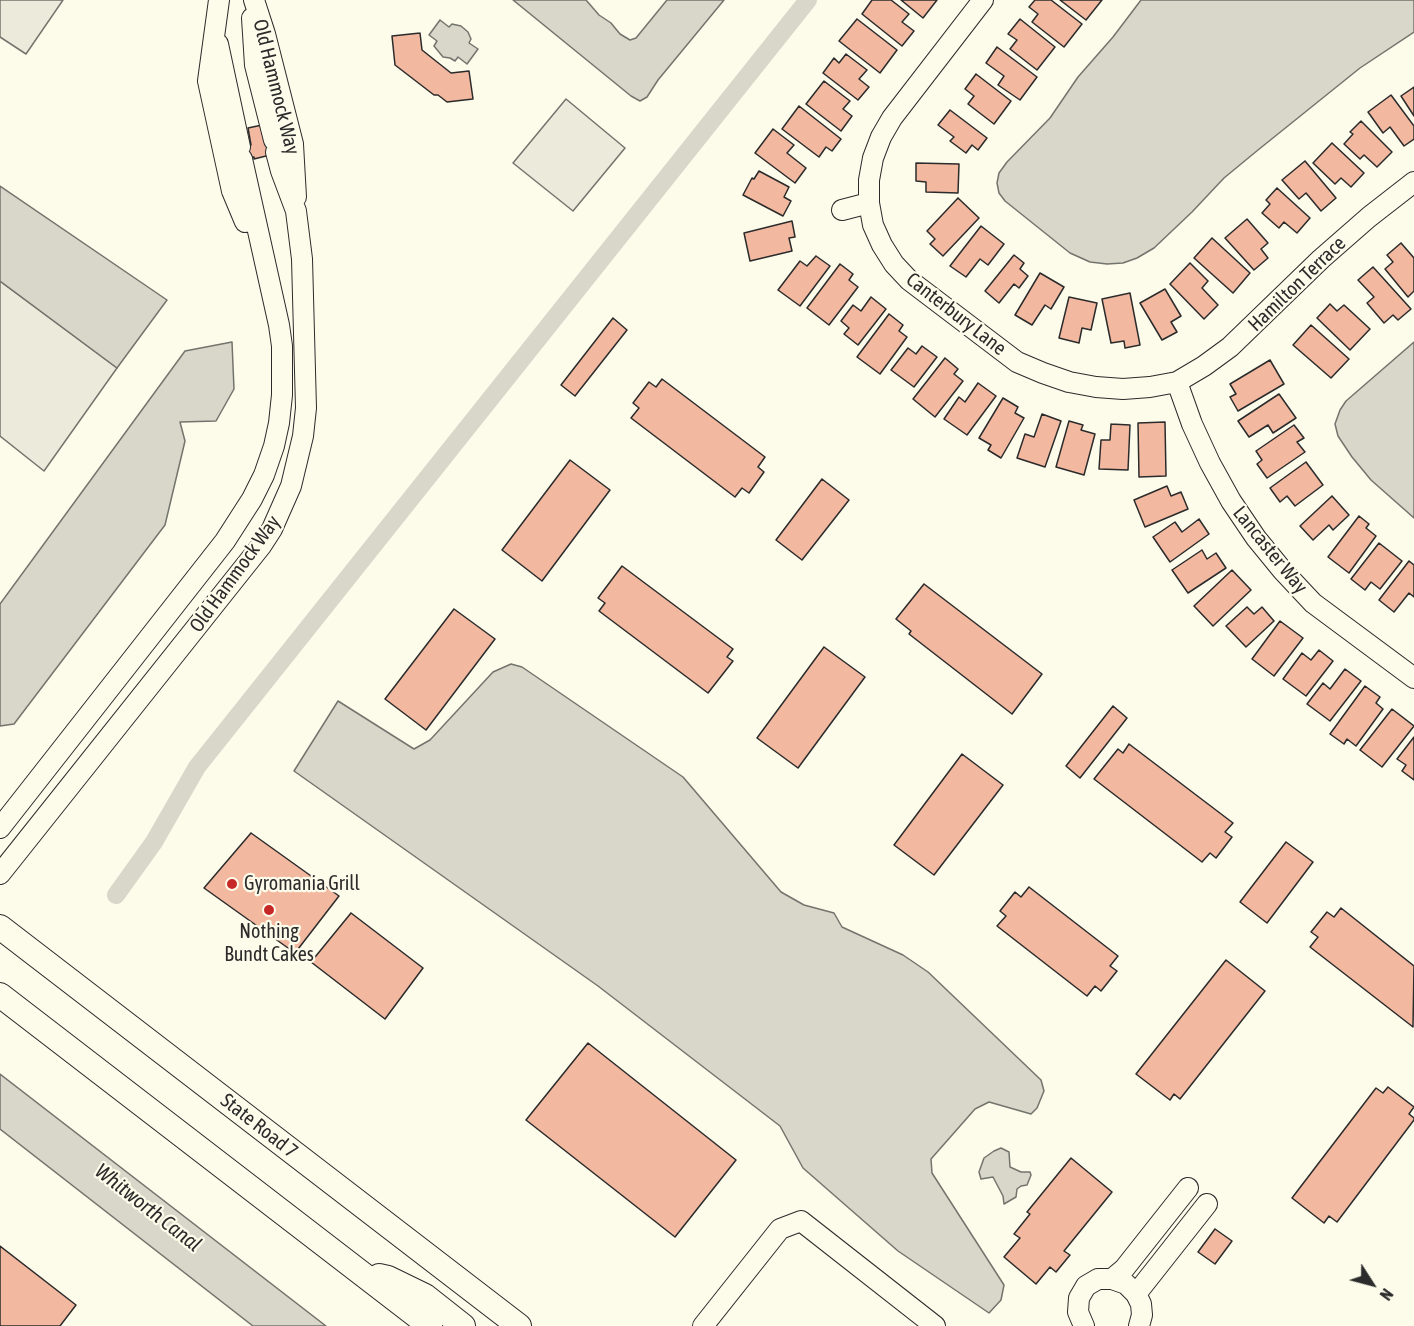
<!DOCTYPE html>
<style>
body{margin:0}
#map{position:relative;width:1414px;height:1326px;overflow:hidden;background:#fdfbea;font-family:"Asap Condensed",sans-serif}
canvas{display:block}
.north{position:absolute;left:1342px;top:1254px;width:60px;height:60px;-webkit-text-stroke:4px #fdfbea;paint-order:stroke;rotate:126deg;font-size:16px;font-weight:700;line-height:24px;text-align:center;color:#2b2b2b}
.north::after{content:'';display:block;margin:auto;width:21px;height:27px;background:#2b2b2b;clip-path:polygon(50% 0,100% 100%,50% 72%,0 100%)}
</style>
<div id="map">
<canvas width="1414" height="1326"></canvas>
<div class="north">N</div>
</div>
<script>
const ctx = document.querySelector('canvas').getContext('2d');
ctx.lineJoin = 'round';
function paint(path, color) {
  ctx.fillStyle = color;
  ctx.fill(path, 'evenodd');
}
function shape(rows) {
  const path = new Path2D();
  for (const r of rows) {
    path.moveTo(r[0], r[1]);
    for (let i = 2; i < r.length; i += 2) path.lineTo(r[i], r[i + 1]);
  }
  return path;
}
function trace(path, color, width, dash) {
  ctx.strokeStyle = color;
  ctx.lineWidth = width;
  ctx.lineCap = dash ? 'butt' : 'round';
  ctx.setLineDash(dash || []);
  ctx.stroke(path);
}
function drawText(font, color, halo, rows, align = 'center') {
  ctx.font = font + ' "Asap Condensed",sans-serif';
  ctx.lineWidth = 4.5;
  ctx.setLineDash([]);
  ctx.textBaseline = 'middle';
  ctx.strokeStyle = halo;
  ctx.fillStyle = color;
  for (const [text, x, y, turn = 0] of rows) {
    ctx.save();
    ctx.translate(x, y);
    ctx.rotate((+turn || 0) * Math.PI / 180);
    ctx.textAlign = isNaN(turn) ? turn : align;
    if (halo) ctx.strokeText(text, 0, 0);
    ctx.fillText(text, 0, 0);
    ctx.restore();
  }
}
const green = shape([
 [0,0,63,0,26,54,0,37,0,0],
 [566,99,625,148,573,211,513,163,566,99],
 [0,281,117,368,44,471,0,436,0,281]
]);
paint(green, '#ecebdb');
trace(green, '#74746e', 1.5);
const water = shape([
 [513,0,586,0,599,15,611,23,620,34,630,40,636,38,667,0,724,0,658,80,647,97,640,101,631,96,513,0],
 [1141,0,1414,0,1414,32,1360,68,1258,150,1224,178,1192,212,1154,248,1137,258,1123,263,1107,264,1090,262,1070,253,1005,201,999,193,997,183,999,173,1007,162,1050,118,1078,77,1113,37,1141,0],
 [440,20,449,27,452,24,461,26,468,32,471,39,469,43,478,49,467,64,458,57,455,61,450,58,443,57,434,46,437,41,429,35,440,20],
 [0,186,167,300,117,368,0,281,0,186],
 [232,342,234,389,216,421,180,422,185,441,165,525,14,724,0,726,0,604,185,351,232,342],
 [1414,342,1414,518,1371,480,1352,457,1338,436,1335,424,1340,410,1346,401,1414,342],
 [511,664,522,667,683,777,781,892,804,905,834,913,842,927,903,955,928,972,1041,1080,1044,1091,1037,1108,1031,1114,989,1102,975,1109,931,1159,932,1173,1004,1285,1001,1300,989,1313,898,1251,803,1168,780,1126,598,986,294,771,338,701,414,749,430,740,493,672,511,664],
 [0,1074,326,1326,253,1326,0,1129,0,1074],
 [1001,1148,1009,1152,1010,1167,1021,1172,1030,1172,1031,1175,1027,1185,1021,1186,1017,1189,1016,1197,1004,1204,1003,1196,993,1177,981,1179,979,1172,984,1158,994,1151,1001,1148]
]);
paint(water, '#d8d7c9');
trace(water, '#74746e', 1.5);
trace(shape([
 [116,895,154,842,197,767,808,0]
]), '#d8d7c9', 18);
const building = shape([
 [872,0,891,0,909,14,902,22,914,31,902,46,862,14,872,0],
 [901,0,937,0,923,18,901,0],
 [1035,0,1051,0,1082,24,1064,47,1032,22,1038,14,1029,7,1035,0],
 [1060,0,1102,0,1086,20,1060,0],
 [857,19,897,50,880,73,839,41,857,19],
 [1020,19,1055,47,1037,70,1010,49,1017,40,1008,34,1020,19],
 [420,33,422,50,451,73,469,71,473,99,447,102,438,95,434,95,395,65,392,36,420,33],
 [997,47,1037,77,1020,100,998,85,1004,76,986,63,997,47],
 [846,54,867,70,859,79,869,87,858,100,823,73,834,58,839,63,846,54],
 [976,74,1011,101,994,124,968,104,974,96,965,89,976,74],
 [824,81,850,101,843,109,852,116,841,131,806,104,824,81],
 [1414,87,1414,116,1401,96,1414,87],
 [1391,95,1414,126,1414,139,1404,146,1390,127,1383,133,1368,112,1391,95],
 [799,106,841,139,832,151,826,147,819,157,782,129,799,106],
 [950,110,987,138,978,150,972,145,966,153,950,141,954,137,938,125,950,110],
 [1361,121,1392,152,1377,167,1364,155,1360,159,1344,144,1353,134,1350,132,1361,121],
 [262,125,284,138,286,151,254,159,254,157,233,161,231,149,251,145,248,128,262,125],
 [773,129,794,145,787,153,806,168,795,183,755,153,773,129],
 [1332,143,1364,173,1351,187,1341,178,1335,184,1313,163,1332,143],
 [1305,161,1336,198,1321,211,1306,193,1299,199,1282,180,1305,161],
 [916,163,959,164,958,193,926,192,926,182,916,181,916,163],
 [759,171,789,187,784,197,791,201,783,216,743,195,752,178,754,179,759,171],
 [1277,188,1310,218,1297,233,1284,222,1279,228,1262,213,1270,204,1266,200,1277,188],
 [958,198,979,218,943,256,930,244,935,239,927,231,958,198],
 [1247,219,1268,243,1261,249,1268,258,1254,270,1225,238,1247,219],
 [792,221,795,237,789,238,792,251,750,261,744,233,792,221],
 [981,226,1004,244,988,265,980,259,966,277,950,266,981,226],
 [1212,238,1250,273,1233,293,1194,258,1212,238],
 [1401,243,1414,258,1414,291,1408,297,1385,269,1393,262,1387,255,1401,243],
 [1014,255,1024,263,1020,269,1028,276,1019,288,1014,284,999,303,985,291,1014,255],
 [816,256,830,266,800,306,778,290,800,261,807,266,816,256],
 [1190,263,1208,281,1202,288,1218,305,1204,319,1170,284,1190,263],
 [840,264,853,274,849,280,858,287,829,325,807,308,840,264],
 [1373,267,1411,309,1398,320,1393,315,1384,323,1367,303,1374,297,1358,280,1373,267],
 [1040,273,1064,287,1051,309,1045,305,1032,325,1015,315,1040,273],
 [1165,289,1181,316,1171,322,1177,332,1162,340,1140,303,1165,289],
 [1130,293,1140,345,1125,348,1124,341,1111,343,1102,299,1130,293],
 [871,297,886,309,858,345,844,334,849,328,841,321,853,305,861,311,871,297],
 [1069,297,1097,303,1091,330,1082,328,1079,343,1059,338,1069,297],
 [1330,304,1337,311,1344,305,1370,329,1350,350,1317,318,1330,304],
 [889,314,903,325,899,331,907,337,880,374,857,357,889,314],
 [613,318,627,330,575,396,561,385,613,318],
 [1311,325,1349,359,1331,378,1293,345,1311,325],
 [922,346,937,357,914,387,891,370,908,348,916,354,922,346],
 [945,358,958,369,954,374,963,381,935,417,913,399,945,358],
 [1270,360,1284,384,1238,411,1230,397,1236,394,1230,384,1270,360],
 [662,379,765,457,758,467,764,472,749,493,742,488,735,497,631,418,639,408,633,403,649,382,656,387,662,379],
 [978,383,996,396,967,435,944,419,959,397,965,402,978,383],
 [1279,394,1296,418,1273,433,1268,425,1249,437,1238,421,1279,394],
 [1003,398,1018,407,1015,413,1024,418,1001,458,988,450,991,445,979,438,1003,398],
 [1042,414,1061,421,1045,467,1017,458,1025,434,1034,437,1042,414],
 [1069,421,1083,425,1081,430,1095,434,1084,475,1056,467,1069,421],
 [1165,422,1166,476,1139,477,1138,423,1165,422],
 [1111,424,1130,425,1128,470,1099,469,1101,440,1110,440,1111,424],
 [1294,425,1304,438,1297,442,1305,452,1267,478,1257,464,1262,460,1256,451,1294,425],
 [570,460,610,490,542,581,502,550,570,460],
 [1306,462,1323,485,1295,506,1287,496,1280,502,1270,488,1306,462],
 [822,479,849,500,802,560,776,540,822,479],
 [1167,486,1171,496,1181,492,1188,509,1145,527,1134,500,1167,486],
 [1332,496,1349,515,1333,530,1329,525,1313,540,1300,526,1332,496],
 [1359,516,1369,524,1366,528,1376,536,1349,573,1328,557,1359,516],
 [1199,519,1209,534,1170,562,1153,537,1175,522,1182,532,1199,519],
 [1379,543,1402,561,1380,589,1371,582,1365,590,1351,579,1379,543],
 [1202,550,1207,559,1216,553,1226,568,1188,593,1172,570,1202,550],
 [1409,561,1414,565,1414,597,1409,593,1394,612,1379,600,1409,561],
 [622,566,733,649,727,657,733,661,708,693,599,611,605,603,598,598,622,566],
 [1232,570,1251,590,1213,626,1194,606,1232,570],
 [924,584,1042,674,1012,714,909,634,911,631,896,619,924,584],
 [1247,607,1254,614,1262,607,1274,621,1246,647,1226,626,1247,607],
 [454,609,495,639,426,730,385,699,454,609],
 [1280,621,1303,638,1274,676,1252,659,1280,621],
 [824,647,865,677,798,768,757,738,824,647],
 [1319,650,1333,661,1306,696,1283,679,1302,653,1311,660,1319,650],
 [1345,669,1361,681,1330,721,1307,704,1323,683,1330,689,1345,669],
 [1365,686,1380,697,1376,703,1383,709,1356,746,1347,739,1344,744,1330,734,1365,686],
 [1113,706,1127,718,1080,778,1066,766,1113,706],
 [1392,709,1414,726,1382,767,1360,750,1392,709],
 [1414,737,1414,780,1402,771,1406,765,1397,759,1414,737],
 [1129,744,1233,823,1225,832,1232,837,1216,858,1210,853,1202,862,1094,779,1118,749,1123,753,1129,744],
 [962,754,1003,785,934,875,894,845,962,754],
 [251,833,339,896,295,953,204,888,251,833],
 [1286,842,1313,862,1267,923,1240,902,1286,842],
 [1029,887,1118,956,1110,966,1117,971,1101,991,1095,986,1087,996,997,926,1006,916,1000,911,1015,892,1021,897,1029,887],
 [1341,908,1414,966,1413,1027,1310,947,1318,937,1311,932,1327,912,1334,917,1341,908],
 [351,913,423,968,385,1019,311,962,351,913],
 [1226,960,1265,991,1180,1099,1174,1094,1170,1100,1136,1074,1226,960],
 [588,1043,736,1160,675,1237,526,1120,588,1043],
 [1388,1087,1414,1107,1409,1114,1414,1118,1414,1120,1337,1222,1329,1216,1324,1223,1292,1198,1376,1088,1383,1093,1388,1087],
 [1071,1158,1112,1192,1064,1251,1070,1255,1056,1272,1050,1267,1036,1284,1004,1257,1020,1238,1014,1234,1030,1214,1027,1212,1071,1158],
 [1215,1229,1232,1241,1215,1264,1198,1252,1215,1229],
 [0,1246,76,1305,60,1326,0,1326,0,1246]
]);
paint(building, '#f2b8a0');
trace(building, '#2b2b2b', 1.5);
const minor = shape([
 [219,0,208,81,232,191,245,222],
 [254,0,265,34,293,144,296,197],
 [983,0,892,118,881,137,873,158,869,180,869,203,873,225,882,245,894,264,909,280,1017,362,1043,373,1069,382,1096,387,1123,389,1150,387,1177,382,1204,366,1230,347,1321,259,1369,217,1414,182],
 [252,18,255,65,274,140],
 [218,44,240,147],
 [842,210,869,203],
 [1177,382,1192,424,1210,463,1231,501,1256,538,1283,571,1313,603,1414,678],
 [0,828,225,541,252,499,264,475,274,446,279,423,282,395,282,346,279,325,242,159],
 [0,874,261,546,272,529,291,486,303,436,306,408,302,259,296,211,281,171,276,152],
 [1112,1279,1124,1269,1188,1188],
 [1136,1294,1207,1204],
 [703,1326,780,1229,801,1221,935,1326],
 [1084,1326,1078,1312,1079,1298,1086,1286,1098,1279,1112,1279,1126,1284,1136,1294,1141,1304,1142,1315,1139,1326]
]);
const major = shape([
 [0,927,519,1326],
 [0,995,430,1326],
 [379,1276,388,1278,425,1296,463,1326]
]);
trace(minor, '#2b2b2b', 22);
trace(major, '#2b2b2b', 26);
trace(minor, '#fdfbea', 20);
trace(major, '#fdfbea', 24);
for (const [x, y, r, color] of [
 [232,884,6,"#c62828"],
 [269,910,6,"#c62828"]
]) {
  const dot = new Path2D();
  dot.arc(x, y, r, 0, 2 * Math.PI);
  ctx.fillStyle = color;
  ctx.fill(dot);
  trace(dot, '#fdfbea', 2);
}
drawText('20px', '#2b2b2b', '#fdfbea', [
 ["Old Hammock Way",276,87,76],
 ["Hamilton Terrace",1297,284,-44],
 ["Canterbury Lane",956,314,38],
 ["Lancaster Way",1270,550,51],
 ["Old Hammock Way",235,574,-54],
 ["State Road 7",259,1126,38]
]);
drawText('20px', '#2b2b2b', '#fdfbea', [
 ["Gyromania Grill",244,884],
 ["Nothing",269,932,"center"],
 ["Bundt Cakes",269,955,"center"]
], 'left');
drawText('italic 21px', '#2b2b2b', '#fdfbea', [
 ["Whitworth Canal",148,1208,38]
]);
</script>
